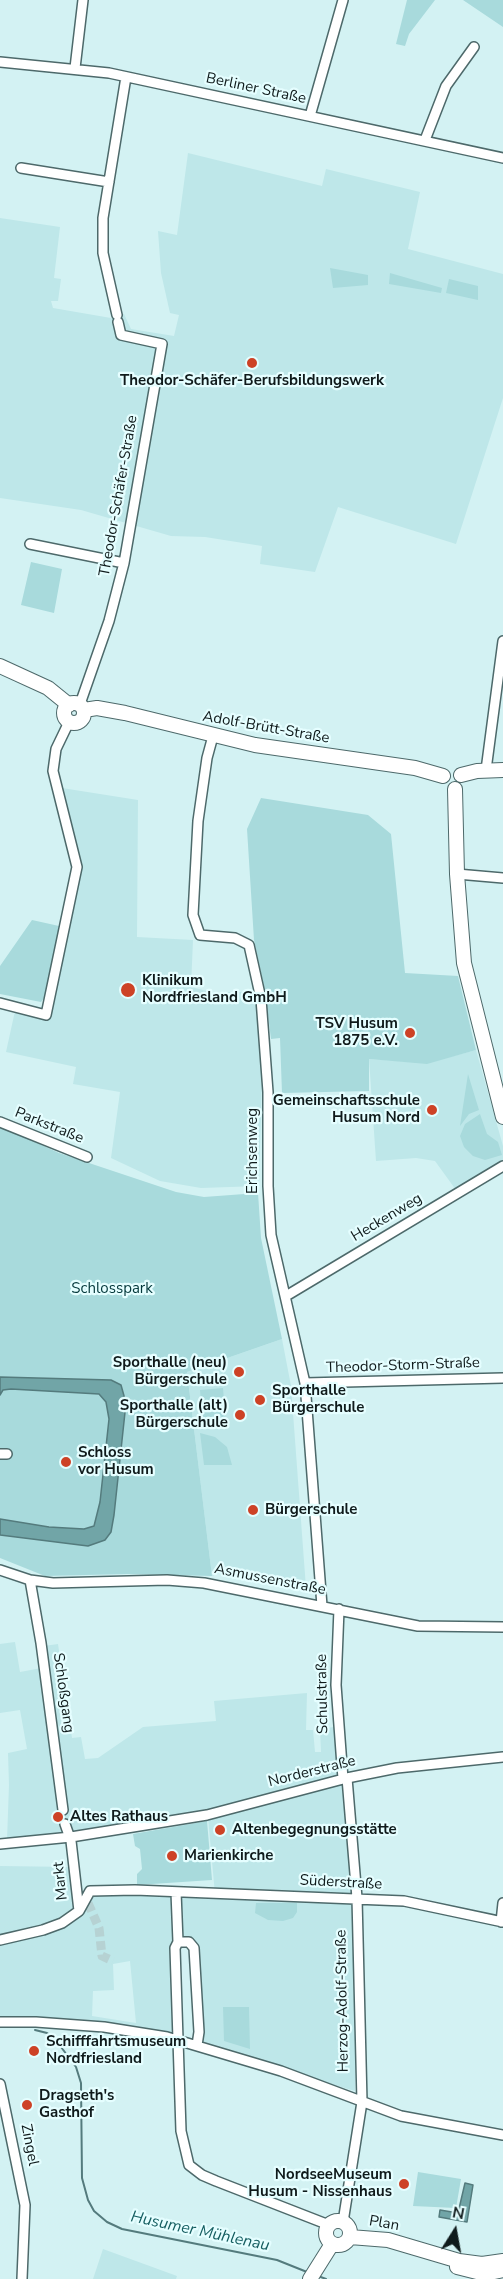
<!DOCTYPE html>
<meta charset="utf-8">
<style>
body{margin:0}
#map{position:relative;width:503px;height:2279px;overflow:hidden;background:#d3f2f3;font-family:"Nunito Sans",sans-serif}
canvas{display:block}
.north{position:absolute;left:425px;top:2201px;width:60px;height:60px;-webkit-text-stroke:4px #e5feff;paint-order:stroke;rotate:11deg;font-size:16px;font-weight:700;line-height:24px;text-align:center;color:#0f1a1b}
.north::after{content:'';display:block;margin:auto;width:21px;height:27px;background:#0f1a1b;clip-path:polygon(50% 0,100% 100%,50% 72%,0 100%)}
</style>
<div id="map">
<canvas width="503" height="2279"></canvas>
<div class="north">N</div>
</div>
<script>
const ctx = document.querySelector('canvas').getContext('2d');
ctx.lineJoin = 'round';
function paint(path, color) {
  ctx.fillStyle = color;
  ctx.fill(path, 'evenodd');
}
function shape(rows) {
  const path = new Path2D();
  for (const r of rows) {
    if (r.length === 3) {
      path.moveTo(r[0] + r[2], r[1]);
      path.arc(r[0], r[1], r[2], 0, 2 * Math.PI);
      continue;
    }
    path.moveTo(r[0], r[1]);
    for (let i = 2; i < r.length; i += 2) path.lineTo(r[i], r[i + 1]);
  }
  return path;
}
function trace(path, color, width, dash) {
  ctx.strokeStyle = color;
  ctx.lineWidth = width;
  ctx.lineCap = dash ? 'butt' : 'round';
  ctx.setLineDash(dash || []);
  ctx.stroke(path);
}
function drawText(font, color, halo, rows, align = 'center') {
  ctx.font = font + ' "Nunito Sans",sans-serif';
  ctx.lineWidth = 4.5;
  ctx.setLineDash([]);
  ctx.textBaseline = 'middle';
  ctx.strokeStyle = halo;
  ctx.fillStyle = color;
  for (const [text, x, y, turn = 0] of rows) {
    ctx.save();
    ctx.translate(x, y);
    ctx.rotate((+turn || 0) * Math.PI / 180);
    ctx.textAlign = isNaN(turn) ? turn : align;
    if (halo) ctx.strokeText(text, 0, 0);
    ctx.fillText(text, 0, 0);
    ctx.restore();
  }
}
paint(shape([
 [188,153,322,186,326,169,420,192,408,249,503,274,503,398,456,544,338,507,315,572,260,564,262,546,205,537,171,536,81,510,0,498,0,218,60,227,54,278,61,279,58,301,51,301,53,308,111,318,124,314,131,329,174,336,179,315,170,313,161,273,158,231,177,235],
 [62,788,138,800,137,937,193,940,191,987,211,992,258,992,262,1077,259,1186,201,1188,160,1181,111,1158,120,1092,73,1084,76,1067,6,1052,15,1011,50,1018,81,864],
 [476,1050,503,1146,503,1160,456,1190,435,1161,416,1158,376,1161,369,1059,427,1063],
 [282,1339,291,1386,306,1588,220,1573,212,1576,187,1372],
 [15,1642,20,1672,47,1667,44,1646,58,1644,72,1738,81,1737,85,1759,98,1758,143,1727,216,1721,214,1701,307,1693,306,1730,313,1730,315,1752,321,1752,320,1729,340,1726,345,1776,206,1811,72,1833,7,1840,9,1785,8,1753,27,1749,20,1710,0,1713,0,1644],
 [346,1781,356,1899,355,2091,199,2044,195,1945,179,1940,178,1894,215,1894,208,1817],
 [0,1866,73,1867,79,1910,90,1892,175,1893,177,2038,0,2019],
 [130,1961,136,2023,92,2016,93,1991,114,1990,113,1964],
 [103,2249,177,2276,176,2279,93,2279]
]), '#bee7e9');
paint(shape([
 [407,0,435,0,409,34,405,46,396,44],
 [463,0,503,0,503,27],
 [330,268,368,275,368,285,333,288],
 [390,273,442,288,441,293,389,284],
 [449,279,478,286,478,300,446,293],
 [31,562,62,569,54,613,21,605],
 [261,798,368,815,391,834,405,973,458,976,476,1050,427,1064,369,1059,369,1091,282,1093,280,1038,271,1039,265,991,254,940,247,829],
 [32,920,59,926,46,996,41,1002,0,994,0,966],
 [468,1074,479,1110,469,1114,460,1126],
 [480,1114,487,1134,498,1142,502,1155,485,1160,473,1156,464,1147,460,1136,465,1124],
 [0,1126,59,1153,176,1192,204,1197,258,1193,261,1238,282,1339,187,1372,212,1576,127,1574,45,1576,0,1558],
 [223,1388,226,1426,203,1428,200,1390],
 [200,1433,215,1437,227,1447,232,1465,204,1465],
 [207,1821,212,1880,137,1885,137,1874,142,1869,140,1849,135,1846,133,1834],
 [256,1903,297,1903,297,1912,293,1918,283,1921,268,1920,255,1913],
 [223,2007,249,2007,250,2049,224,2041],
 [418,2172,461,2179,456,2208,413,2206]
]), '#a8dadc');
const water = shape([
 [0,1377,111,1380,121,1385,126,1403,114,1515,111,1532,105,1540,88,1546,0,1535,0,1519,49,1527,84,1529,94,1526,100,1502,109,1419,106,1402,99,1394,11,1389,3,1390,0,1395,0,1377],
 [465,2183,473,2185,467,2222,439,2217,440,2210,458,2213,465,2183]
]);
paint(water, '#71a5a7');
trace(water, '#547b7d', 1.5);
trace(shape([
 [35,2030,47,2033,55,2039,76,2067,81,2083,82,2178,88,2200,94,2211,107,2222,122,2229,277,2260,307,2272],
 [318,2276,326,2279]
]), '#547b7d', 2);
trace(shape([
 [88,1903,99,1928,102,1956,113,1961]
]), '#b6d2d3', 9, [9, 4.5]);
const street = shape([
 [0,62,109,73,503,158],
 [75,68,83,0],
 [310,116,343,0],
 [425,140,446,86,474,47],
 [21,168,109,182],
 [117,315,103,253,103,218,126,77],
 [30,544,124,563],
 [80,704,109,621,124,563,162,344,121,335,118,322],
 [213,736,207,758,198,821,193,915,200,935,235,938,249,945,261,999,268,1092,268,1186,271,1235,305,1383,322,1606],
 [486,770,503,641],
 [457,874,503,878],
 [0,1003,46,1015,77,867,53,771,56,749,69,722],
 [0,1122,87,1157],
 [286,1296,503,1166],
 [305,1383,503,1378],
 [0,1454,7,1454],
 [0,1570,30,1580,53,1583,167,1580,204,1583,418,1626,503,1627],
 [30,1580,41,1643,63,1810],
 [339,1609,336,1685,343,1779],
 [65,1824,71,1841,79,1911,90,1891,135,1890,404,1901,503,1922],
 [0,1844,71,1837,207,1815,347,1778,397,1768,503,1757],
 [176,1892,178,1942,175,1948,181,2131,189,2165,202,2175,216,2181,329,2225],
 [501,1922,503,1903],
 [0,1940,43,1930,62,1923,79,1911],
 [178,1942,189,1942,194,1948,199,2032,197,2045],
 [0,2022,36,2022,104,2027,167,2037,281,2071,401,2116,503,2135],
 [0,2084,25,2205,22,2279],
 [343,2222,362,2102,357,1898,347,1778]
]);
const secondary = shape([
 [0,666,48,688,69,705],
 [74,713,10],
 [84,710,97,708,125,713,255,745,415,768,443,776],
 [461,775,477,771,503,770],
 [455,789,457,874,464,963,503,1117],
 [338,2233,12],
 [350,2237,388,2240,459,2261,482,2264,503,2261],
 [457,2267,485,2274,503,2270],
 [310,2279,332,2244]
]);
trace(street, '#4d696a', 12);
trace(secondary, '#4d696a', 16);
trace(street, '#fff', 9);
trace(secondary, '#fff', 14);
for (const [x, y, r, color] of [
 [252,363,6,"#cd4226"],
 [128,990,8,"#cd4226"],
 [410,1033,6,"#cd4226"],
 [432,1110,6,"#cd4226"],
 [239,1372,6,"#cd4226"],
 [260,1400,6,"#cd4226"],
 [240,1415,6,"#cd4226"],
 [66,1462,6,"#cd4226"],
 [253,1510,6,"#cd4226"],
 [58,1817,6,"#cd4226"],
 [220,1830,6,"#cd4226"],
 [172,1856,6,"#cd4226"],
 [34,2051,6,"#cd4226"],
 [27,2105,6,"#cd4226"],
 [404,2184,6,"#cd4226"]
]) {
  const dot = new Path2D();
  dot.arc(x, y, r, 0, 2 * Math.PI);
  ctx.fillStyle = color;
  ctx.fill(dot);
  trace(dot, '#e5feff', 2);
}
drawText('15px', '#0f1a1b', '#e5feff', [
 ["Berliner Straße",256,89,12],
 ["Theodor-Schäfer-Straße",119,496,-80],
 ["Adolf-Brütt-Straße",266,728,10],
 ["Parkstraße",49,1126,22],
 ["Erichsenweg",253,1151,-90],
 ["Heckenweg",387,1218,-31],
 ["Theodor-Storm-Straße",403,1366,-2],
 ["Asmussenstraße",270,1580,11],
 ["Schloßgang",63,1693,82],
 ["Schulstraße",323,1694,-91],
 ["Norderstraße",312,1772,-14],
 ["Markt",61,1881,-96],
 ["Süderstraße",341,1883,3],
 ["Herzog-Adolf-Straße",343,2001,-91],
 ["Zingel",29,2145,79],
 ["Plan",384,2224,10]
]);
drawText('bold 15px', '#0f1a1b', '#e5feff', [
 ["Theodor-Schäfer-Berufsbildungswerk",252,381,"center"],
 ["Klinikum",142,981],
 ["Nordfriesland GmbH",142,998],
 ["TSV Husum",398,1024,"right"],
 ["1875 e.V.",398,1041,"right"],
 ["Gemeinschaftsschule",420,1101,"right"],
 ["Husum Nord",420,1118,"right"],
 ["Sporthalle (neu)",227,1363,"right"],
 ["Bürgerschule",227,1380,"right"],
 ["Sporthalle",272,1391],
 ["Bürgerschule",272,1408],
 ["Sporthalle (alt)",228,1406,"right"],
 ["Bürgerschule",228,1423,"right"],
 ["Schloss",78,1453],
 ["vor Husum",78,1470],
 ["Bürgerschule",265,1510],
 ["Altes Rathaus",70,1817],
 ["Altenbegegnungsstätte",232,1830],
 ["Marienkirche",184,1856],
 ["Schifffahrtsmuseum",46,2042],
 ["Nordfriesland",46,2059],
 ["Dragseth's",39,2096],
 ["Gasthof",39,2113],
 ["NordseeMuseum",392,2175,"right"],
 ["Husum - Nissenhaus",392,2192,"right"]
], 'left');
drawText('15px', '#04383b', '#e5feff', [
 ["Schlosspark",112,1289]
]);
drawText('italic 16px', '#155e61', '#e5feff', [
 ["Husumer Mühlenau",200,2232,12]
]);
</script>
